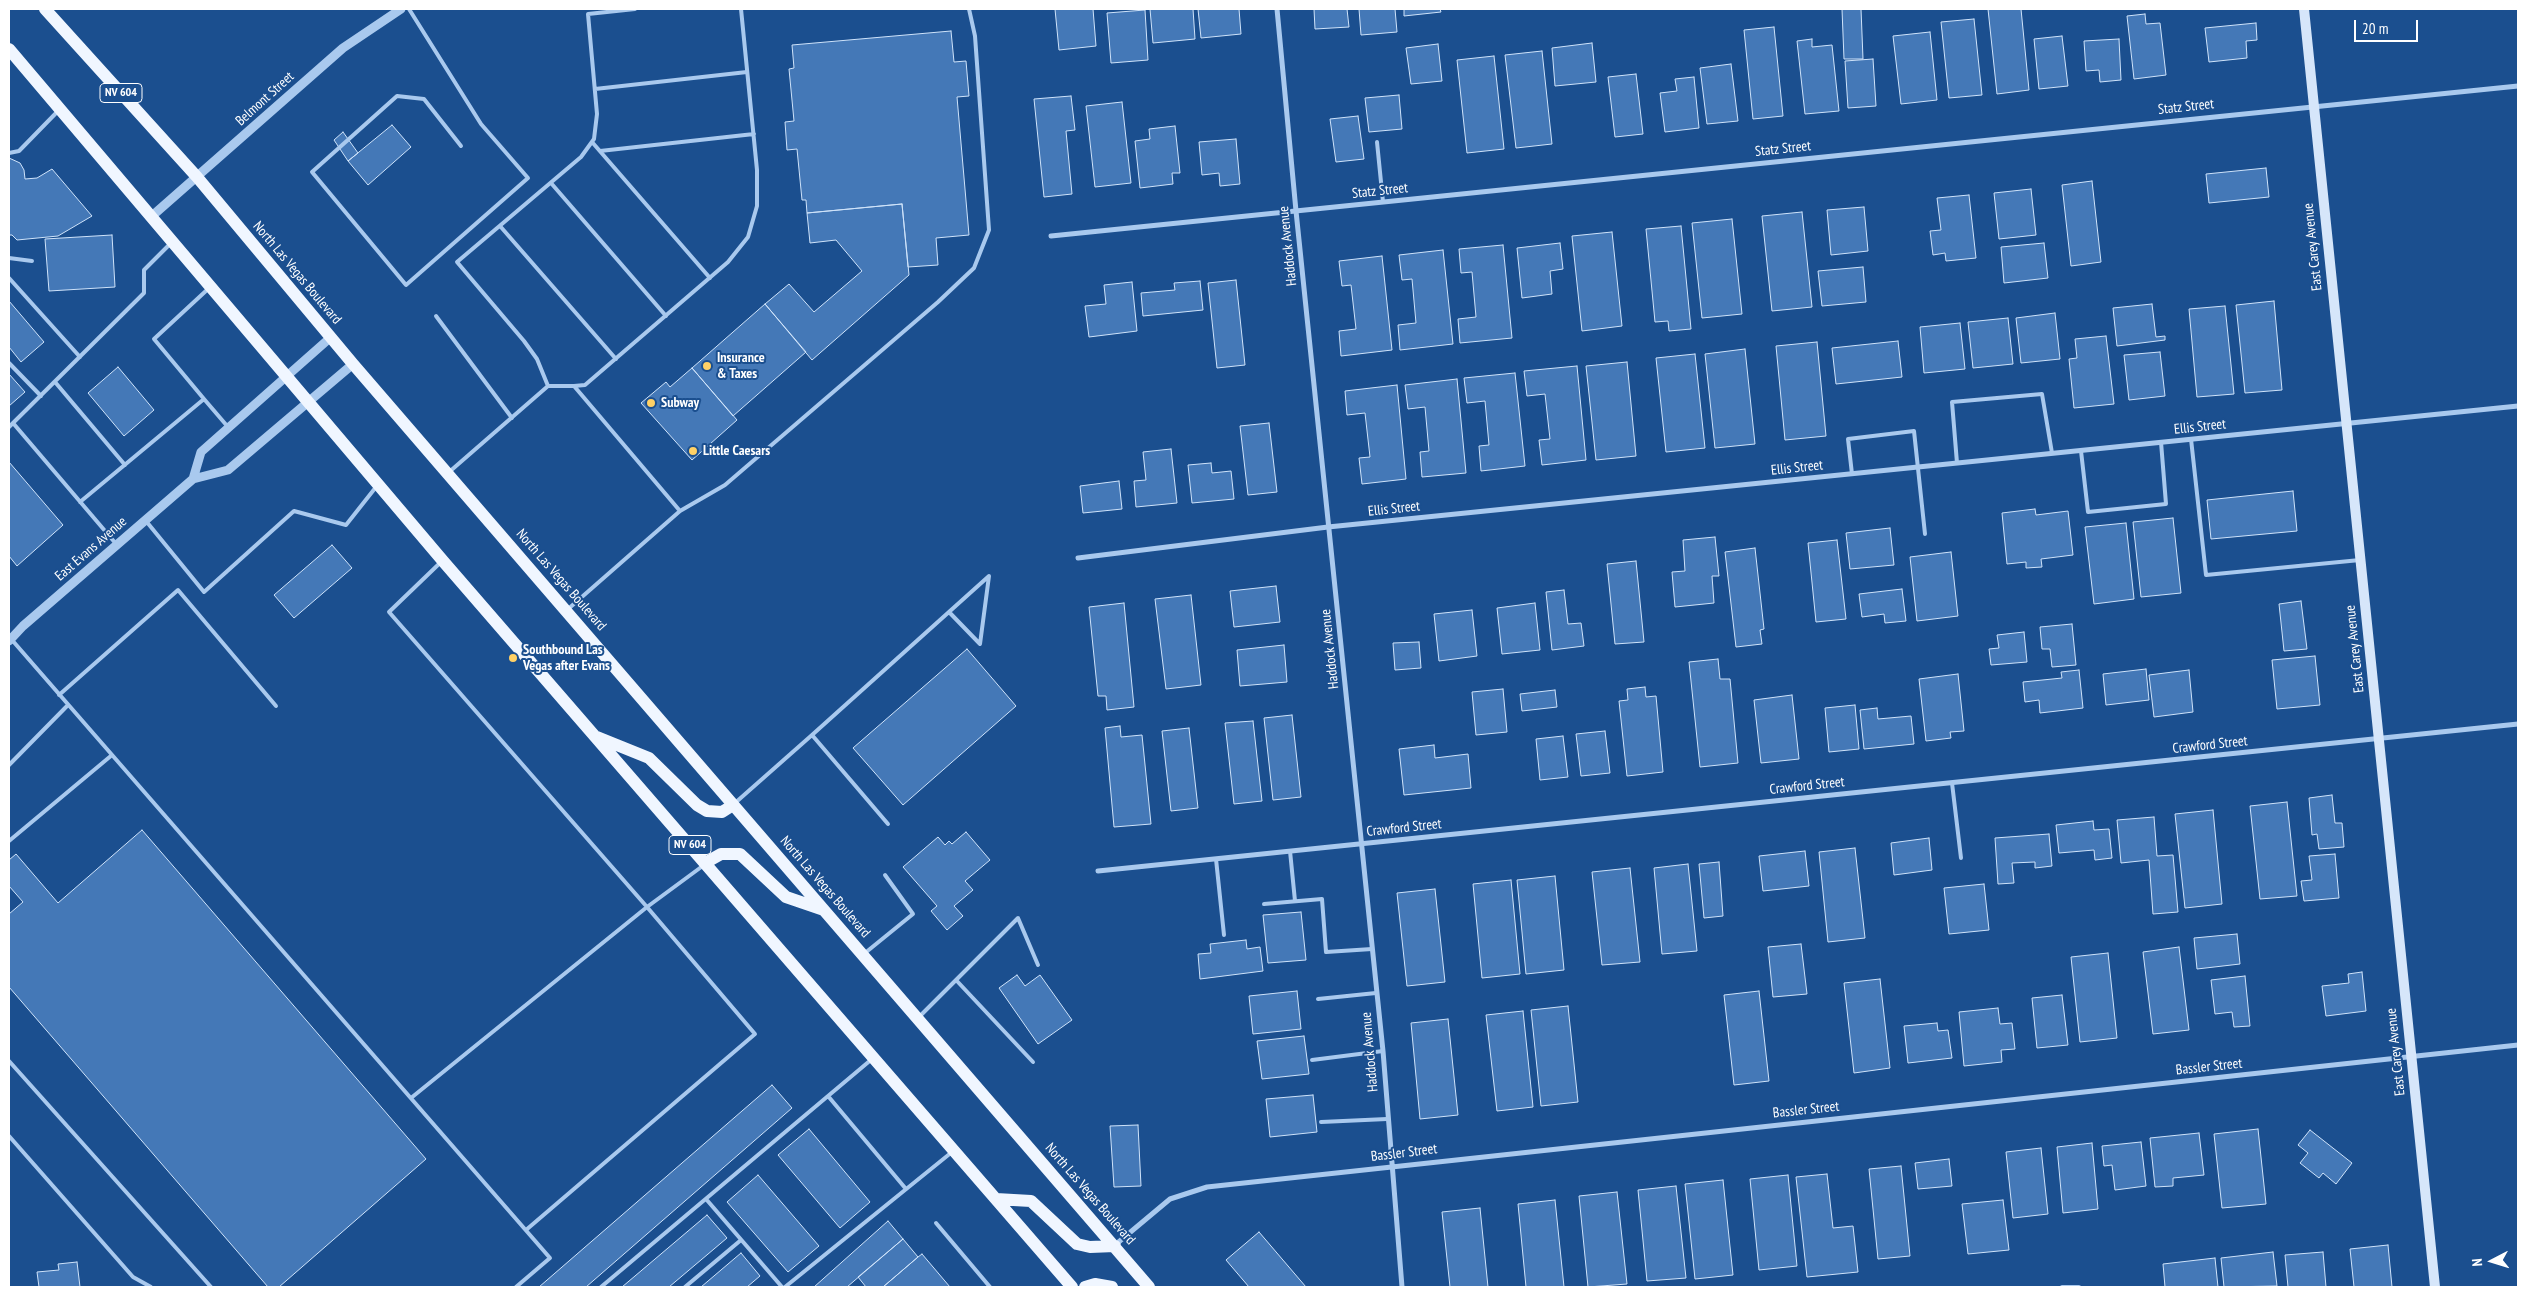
<!DOCTYPE html>
<style>
body{margin:0}
#map{position:relative;width:2527px;height:1296px;overflow:hidden;background:#1b4f8f;font-family:"PT Sans Narrow",sans-serif}
canvas{display:block}
.frame{position:absolute;inset:0;border:10px solid #fff;pointer-events:none}
.north{position:absolute;left:2467px;top:1236px;width:50px;height:50px;-webkit-text-stroke:4px #1b4f8f;paint-order:stroke;rotate:265deg;font-size:14px;font-weight:700;line-height:20px;text-align:center;color:#fff}
.north::after{content:'';display:block;margin:auto;width:18px;height:22px;background:#fff;clip-path:polygon(50% 0,100% 100%,50% 72%,0 100%)}
.scale{position:absolute;left:2354px;top:20px;width:64px;height:22px;box-sizing:border-box;border:2px solid #fff;border-top:0;padding-left:6px;font-size:15px;line-height:18px;white-space:nowrap;color:#fff;-webkit-text-stroke:4px #1b4f8f;paint-order:stroke}
</style>
<div id="map">
<canvas width="2527" height="1296"></canvas>
<div class="frame"></div>
<div class="north">N</div>
<div class="scale">20 m</div>
</div>
<script>
const ctx = document.querySelector('canvas').getContext('2d');
ctx.lineJoin = 'round';
function paint(path, color) {
  ctx.fillStyle = color;
  ctx.fill(path, 'evenodd');
}
function shape(rows) {
  const path = new Path2D();
  for (const r of rows) {
    path.moveTo(r[0], r[1]);
    for (let i = 2; i < r.length; i += 2) path.lineTo(r[i], r[i + 1]);
  }
  return path;
}
function trace(path, color, width, dash) {
  ctx.strokeStyle = color;
  ctx.lineWidth = width;
  ctx.lineCap = dash ? 'butt' : 'round';
  ctx.setLineDash(dash || []);
  ctx.stroke(path);
}
function drawText(font, color, halo, rows, align = 'center') {
  ctx.font = font + ' "PT Sans Narrow",sans-serif';
  ctx.lineWidth = 4;
  ctx.setLineDash([]);
  ctx.textBaseline = 'middle';
  ctx.strokeStyle = halo;
  ctx.fillStyle = color;
  for (const [text, x, y, turn = 0] of rows) {
    ctx.save();
    ctx.translate(x, y);
    ctx.rotate((+turn || 0) * Math.PI / 180);
    ctx.textAlign = isNaN(turn) ? turn : align;
    if (halo) ctx.strokeText(text, 0, 0);
    ctx.fillText(text, 0, 0);
    ctx.restore();
  }
}
const building = shape([
 [1055,9,1093,9,1096,46,1059,50,1055,9],
 [1150,9,1193,9,1195,39,1153,43,1150,9],
 [1198,9,1239,9,1241,34,1201,38,1198,9],
 [1314,9,1347,9,1349,27,1315,29,1314,9],
 [1359,9,1395,9,1397,32,1361,35,1359,9],
 [1404,9,1440,9,1441,12,1404,16,1404,9],
 [1842,9,1861,9,1863,59,1844,59,1842,9],
 [1988,9,2021,9,2029,90,1997,94,1988,9],
 [1145,10,1148,60,1111,63,1107,13,1145,10],
 [2145,14,2146,24,2160,23,2166,75,2134,79,2127,16,2145,14],
 [1974,19,1982,95,1949,98,1941,22,1974,19],
 [2256,23,2257,40,2246,41,2247,58,2209,62,2205,28,2256,23],
 [1774,27,1783,116,1753,119,1744,30,1774,27],
 [951,31,954,62,966,61,969,96,957,97,969,235,936,238,938,265,908,267,902,204,807,213,806,200,802,200,797,149,787,150,785,122,794,121,789,69,794,68,792,45,951,31],
 [1930,32,1937,100,1901,104,1893,36,1930,32],
 [2062,36,2068,86,2039,89,2034,39,2062,36],
 [1812,39,1812,47,1832,45,1839,111,1805,114,1797,41,1812,39],
 [2119,39,2121,80,2100,82,2099,70,2086,71,2084,41,2119,39],
 [1592,43,1596,82,1555,86,1552,48,1592,43],
 [1438,44,1442,81,1411,84,1406,48,1438,44],
 [1542,51,1552,144,1516,148,1505,55,1542,51],
 [1494,56,1504,149,1467,153,1457,60,1494,56],
 [1873,59,1876,106,1848,108,1845,61,1873,59],
 [1731,64,1738,121,1707,124,1700,68,1731,64],
 [1636,74,1643,134,1615,137,1608,77,1636,74],
 [1694,77,1699,128,1665,132,1660,93,1677,91,1675,79,1694,77],
 [1399,95,1402,129,1369,132,1365,98,1399,95],
 [1071,96,1075,130,1066,131,1072,194,1044,197,1034,99,1071,96],
 [1122,102,1131,183,1095,187,1086,106,1122,102],
 [1358,116,1364,159,1336,162,1330,119,1358,116],
 [392,125,411,147,368,185,348,161,392,125],
 [1175,126,1180,173,1172,173,1173,184,1140,188,1135,141,1150,139,1149,129,1175,126],
 [343,132,358,153,348,161,334,140,343,132],
 [1236,139,1240,184,1220,186,1219,173,1202,175,1199,142,1236,139],
 [9,158,20,163,24,170,25,179,37,178,52,169,92,216,58,236,17,240,12,235,9,235,9,158],
 [2266,168,2269,197,2209,203,2206,174,2266,168],
 [2092,181,2101,262,2071,266,2062,185,2092,181],
 [2031,189,2036,235,1999,239,1994,193,2031,189],
 [1969,195,1976,258,1946,261,1945,253,1933,255,1930,231,1941,230,1937,198,1969,195],
 [902,204,909,275,812,360,765,304,789,284,814,312,862,271,836,240,810,243,807,213,902,204],
 [1864,207,1868,251,1831,255,1827,210,1864,207],
 [1802,212,1812,307,1772,311,1762,216,1802,212],
 [1732,219,1742,314,1702,318,1692,223,1732,219],
 [1681,226,1691,329,1669,331,1668,321,1655,322,1646,229,1681,226],
 [1612,232,1622,326,1582,331,1572,236,1612,232],
 [112,235,115,287,49,291,45,239,112,235],
 [1560,243,1563,269,1550,271,1552,294,1522,298,1517,248,1560,243],
 [2044,243,2048,278,2004,283,2001,247,2044,243],
 [1503,245,1512,338,1460,343,1458,319,1476,317,1472,272,1461,273,1459,249,1503,245],
 [1443,250,1453,344,1400,350,1398,325,1416,323,1412,279,1402,280,1399,255,1443,250],
 [1382,256,1392,350,1341,356,1339,331,1356,329,1351,285,1342,286,1339,261,1382,256],
 [1863,267,1866,302,1822,306,1818,271,1863,267],
 [1236,280,1245,365,1217,368,1208,283,1236,280],
 [1200,281,1203,310,1143,316,1141,293,1175,290,1174,283,1200,281],
 [1132,282,1137,331,1089,337,1085,306,1106,304,1104,285,1132,282],
 [9,301,44,342,21,362,9,347,9,301],
 [2274,301,2282,390,2245,393,2236,305,2274,301],
 [765,304,806,352,733,416,692,368,765,304],
 [2152,304,2156,337,2165,336,2165,340,2117,346,2113,308,2152,304],
 [2225,306,2234,394,2197,397,2189,309,2225,306],
 [2055,313,2060,359,2021,363,2016,318,2055,313],
 [2008,318,2013,364,1973,368,1968,322,2008,318],
 [1960,323,1965,369,1924,373,1920,327,1960,323],
 [2106,336,2114,404,2074,408,2069,359,2077,358,2075,339,2106,336],
 [1898,341,1902,377,1836,384,1832,348,1898,341],
 [1817,342,1826,436,1785,440,1776,346,1817,342],
 [1745,349,1755,444,1715,448,1705,354,1745,349],
 [2160,352,2165,396,2129,400,2124,355,2160,352],
 [1695,354,1705,448,1666,452,1656,358,1695,354],
 [1627,362,1636,456,1596,460,1586,366,1627,362],
 [1577,366,1586,460,1542,465,1539,440,1550,439,1545,394,1527,396,1524,371,1577,366],
 [118,367,154,410,124,436,88,393,118,367],
 [692,368,737,420,692,460,641,403,666,382,670,387,692,368],
 [1515,373,1525,466,1481,471,1479,446,1489,445,1485,401,1467,403,1464,378,1515,373],
 [9,374,25,392,9,406,9,374],
 [1457,379,1466,473,1422,477,1420,452,1429,451,1425,407,1408,409,1405,385,1457,379],
 [1397,385,1406,479,1362,484,1359,458,1370,457,1365,413,1347,415,1345,391,1397,385],
 [1269,423,1277,492,1248,495,1240,426,1269,423],
 [1171,449,1177,503,1136,507,1134,481,1146,480,1143,452,1171,449],
 [9,462,63,525,17,566,9,556,9,462],
 [1211,463,1212,473,1231,471,1234,499,1192,503,1188,465,1211,463],
 [1119,481,1122,509,1083,513,1080,486,1119,481],
 [2293,491,2297,531,2211,539,2207,500,2293,491],
 [2035,509,2036,515,2068,511,2073,555,2041,559,2042,567,2026,568,2026,562,2007,564,2002,513,2035,509],
 [2173,518,2181,593,2141,597,2133,522,2173,518],
 [2126,523,2134,599,2094,604,2085,527,2126,523],
 [1890,528,1894,565,1850,569,1846,533,1890,528],
 [1715,537,1719,576,1712,576,1714,603,1675,607,1672,572,1685,571,1683,540,1715,537],
 [1837,540,1846,619,1816,622,1808,543,1837,540],
 [332,545,352,568,294,618,274,595,332,545],
 [1755,548,1764,629,1760,630,1762,644,1736,647,1725,552,1755,548],
 [1951,552,1958,616,1917,621,1910,557,1951,552],
 [1636,561,1644,642,1615,644,1607,564,1636,561],
 [1276,586,1280,622,1234,627,1230,591,1276,586],
 [1902,589,1906,621,1885,623,1884,614,1862,617,1859,594,1902,589],
 [1564,590,1568,624,1581,623,1584,646,1552,650,1546,592,1564,590],
 [1191,595,1201,685,1166,689,1155,599,1191,595],
 [2301,601,2307,649,2284,651,2279,604,2301,601],
 [1124,603,1134,707,1107,710,1106,696,1098,696,1089,607,1124,603],
 [1535,603,1540,650,1502,654,1497,608,1535,603],
 [1472,610,1477,656,1439,661,1434,614,1472,610],
 [2072,624,2076,665,2052,667,2050,649,2042,649,2040,627,2072,624],
 [2024,632,2027,662,1991,665,1989,649,1999,648,1997,635,2024,632],
 [1419,642,1421,668,1395,670,1393,643,1419,642],
 [1284,645,1287,682,1240,686,1237,650,1284,645],
 [967,649,1016,706,903,805,853,748,967,649],
 [2315,656,2320,705,2277,709,2272,660,2315,656],
 [1718,659,1720,679,1730,679,1738,763,1700,767,1689,662,1718,659],
 [2146,669,2149,700,2106,705,2103,674,2146,669],
 [2079,670,2083,708,2040,713,2039,700,2025,702,2023,682,2062,678,2061,672,2079,670],
 [2189,670,2193,712,2154,717,2149,675,2189,670],
 [1958,674,1964,731,1950,732,1951,738,1926,741,1919,679,1958,674],
 [1645,687,1646,697,1656,696,1663,772,1627,776,1619,701,1628,700,1627,689,1645,687],
 [1503,689,1507,732,1476,735,1472,692,1503,689],
 [1555,690,1557,707,1522,711,1520,694,1555,690],
 [1792,695,1799,759,1761,763,1754,700,1792,695],
 [1855,705,1859,749,1829,752,1825,708,1855,705],
 [1877,708,1878,719,1911,716,1914,744,1864,749,1860,710,1877,708],
 [1292,715,1301,797,1273,800,1264,718,1292,715],
 [1253,721,1262,801,1234,804,1225,723,1253,721],
 [1120,726,1121,737,1142,735,1151,824,1114,827,1105,728,1120,726],
 [1189,728,1198,808,1171,811,1162,731,1189,728],
 [1605,731,1610,773,1581,776,1576,734,1605,731],
 [1563,736,1568,777,1540,780,1536,739,1563,736],
 [1434,745,1435,758,1468,754,1471,788,1404,795,1399,749,1434,745],
 [2332,795,2335,823,2342,823,2344,847,2319,849,2317,834,2312,835,2309,798,2332,795],
 [2287,802,2297,896,2260,899,2250,806,2287,802],
 [2213,810,2222,904,2185,908,2175,814,2213,810],
 [2154,817,2157,856,2173,855,2178,912,2153,914,2149,860,2121,863,2117,820,2154,817],
 [2093,821,2094,830,2109,829,2112,858,2095,860,2094,850,2059,853,2056,825,2093,821],
 [142,830,426,1159,279,1287,268,1287,9,987,9,914,23,902,9,886,9,860,16,854,58,903,142,830],
 [966,832,990,860,965,881,973,890,954,906,963,916,947,930,931,911,937,906,903,867,938,837,945,845,949,841,952,844,966,832],
 [2049,834,2052,866,2035,868,2035,862,2012,863,2014,883,1998,884,1995,838,2049,834],
 [1929,838,1932,870,1894,875,1891,843,1929,838],
 [1855,848,1865,938,1828,942,1819,852,1855,848],
 [1805,851,1809,886,1763,891,1759,856,1805,851],
 [2335,854,2339,898,2304,901,2301,881,2312,880,2309,856,2335,854],
 [1719,862,1723,916,1704,918,1699,864,1719,862],
 [1688,864,1697,951,1662,954,1654,868,1688,864],
 [1630,868,1640,962,1602,965,1592,872,1630,868],
 [1555,876,1564,970,1526,974,1517,880,1555,876],
 [1511,880,1520,974,1482,978,1473,884,1511,880],
 [1984,884,1989,930,1949,934,1944,888,1984,884],
 [1435,889,1445,982,1407,986,1397,893,1435,889],
 [1301,912,1306,960,1268,963,1263,915,1301,912],
 [2237,934,2240,964,2197,969,2194,938,2237,934],
 [1246,940,1247,949,1260,947,1263,971,1200,979,1198,954,1211,953,1210,944,1246,940],
 [1801,944,1807,994,1773,997,1768,947,1801,944],
 [2179,947,2189,1030,2153,1034,2143,952,2179,947],
 [2108,953,2117,1038,2080,1042,2071,957,2108,953],
 [2362,972,2366,1011,2326,1016,2322,986,2349,983,2348,974,2362,972],
 [1017,975,1025,986,1040,975,1072,1020,1038,1044,999,988,1017,975],
 [2245,976,2250,1026,2234,1027,2232,1012,2215,1014,2211,980,2245,976],
 [1880,979,1890,1068,1854,1073,1844,983,1880,979],
 [1297,991,1301,1029,1253,1034,1249,996,1297,991],
 [1759,991,1769,1081,1734,1085,1724,995,1759,991],
 [2062,995,2068,1045,2037,1048,2032,998,2062,995],
 [1568,1006,1578,1102,1541,1106,1531,1010,1568,1006],
 [1998,1008,2000,1024,2012,1023,2015,1049,2001,1050,2002,1062,1964,1066,1959,1012,1998,1008],
 [1523,1011,1533,1107,1497,1111,1486,1015,1523,1011],
 [1448,1019,1458,1115,1420,1119,1411,1023,1448,1019],
 [1937,1023,1938,1031,1948,1030,1952,1058,1908,1063,1904,1026,1937,1023],
 [1304,1036,1309,1074,1262,1079,1257,1041,1304,1036],
 [772,1085,792,1108,586,1287,539,1287,772,1085],
 [1313,1095,1317,1132,1270,1137,1266,1099,1313,1095],
 [1138,1125,1141,1186,1114,1187,1110,1126,1138,1125],
 [809,1129,870,1202,840,1228,778,1155,809,1129],
 [2258,1129,2266,1204,2222,1208,2214,1134,2258,1129],
 [2310,1130,2352,1163,2336,1184,2323,1173,2319,1178,2300,1163,2308,1153,2298,1145,2310,1130],
 [2199,1133,2204,1175,2173,1178,2173,1186,2155,1187,2150,1138,2199,1133],
 [2141,1142,2146,1186,2115,1190,2112,1165,2104,1166,2102,1146,2141,1142],
 [2092,1143,2098,1209,2063,1213,2057,1147,2092,1143],
 [2041,1148,2048,1214,2013,1218,2006,1152,2041,1148],
 [1949,1159,1952,1186,1918,1189,1915,1163,1949,1159],
 [1901,1166,1910,1256,1878,1259,1869,1169,1901,1166],
 [1827,1174,1833,1228,1853,1226,1858,1272,1807,1277,1796,1177,1827,1174],
 [758,1175,819,1246,788,1272,727,1202,758,1175],
 [1788,1175,1797,1266,1759,1270,1750,1179,1788,1175],
 [1723,1180,1733,1275,1695,1279,1685,1184,1723,1180],
 [1676,1186,1686,1278,1647,1281,1638,1190,1676,1186],
 [1617,1192,1627,1284,1588,1287,1579,1196,1617,1192],
 [1555,1200,1564,1287,1526,1287,1518,1204,1555,1200],
 [2003,1200,2009,1250,1968,1254,1962,1204,2003,1200],
 [1480,1208,1488,1287,1450,1287,1442,1212,1480,1208],
 [707,1215,727,1238,669,1287,622,1287,707,1215],
 [888,1221,903,1239,847,1287,814,1287,888,1221],
 [1259,1232,1306,1287,1249,1287,1226,1260,1259,1232],
 [903,1239,918,1257,883,1287,866,1287,858,1277,903,1239],
 [2388,1245,2392,1287,2354,1287,2350,1249,2388,1245],
 [2273,1252,2277,1286,2224,1287,2221,1258,2273,1252],
 [2323,1252,2326,1287,2288,1287,2285,1255,2323,1252],
 [741,1253,760,1276,747,1287,701,1287,741,1253],
 [922,1254,950,1287,883,1287,918,1257,922,1254],
 [2215,1258,2218,1287,2165,1287,2163,1264,2215,1258],
 [77,1262,80,1287,39,1287,37,1272,59,1270,58,1264,77,1262]
]);
paint(building, '#4478b7');
trace(building, '#cfe3fa', 1);
trace(shape([
 [409,9,481,124,528,178,406,285,312,172,397,96,424,99,461,146],
 [595,89,747,72],
 [592,142,710,278],
 [1377,142,1383,202],
 [600,151,754,134],
 [9,153,19,151,58,111],
 [551,183,666,316],
 [500,226,616,359],
 [9,258,32,261],
 [9,278,80,357],
 [436,316,512,418],
 [9,363,41,396],
 [55,382,125,465],
 [548,386,537,359,524,341,457,262,581,157,594,139,597,114,588,14,635,9],
 [574,386,585,385,728,262,748,237,757,206,757,170,741,9],
 [204,399,154,339,208,289],
 [13,423,144,293,144,270,170,244],
 [9,427,13,423,117,545],
 [2191,439,2206,575,2360,560],
 [2081,451,2088,512,2166,504,2161,442],
 [1957,463,1952,402,2042,394,2052,453],
 [448,473,548,386,574,386,680,511],
 [1852,474,1848,439,1914,431,1925,534],
 [80,502,204,399,228,427],
 [146,521,204,592,294,511,346,525,376,487],
 [567,610,680,511,725,485,938,302,974,268,989,230,975,36,969,9],
 [949,612,980,644],
 [12,640,550,1258,516,1287],
 [980,644,989,576],
 [59,695,178,590,276,706],
 [9,765,68,705],
 [1952,783,1961,858],
 [735,803,812,735],
 [888,824,812,735,989,576],
 [9,841,112,755],
 [1290,851,1295,901],
 [1216,859,1224,935],
 [1264,904,1322,899,1326,952,1372,949],
 [865,953,913,914,885,875],
 [956,980,1033,1062],
 [1318,999,1376,993],
 [920,1016,1018,918,1038,965],
 [1312,1060,1383,1051],
 [9,1061,211,1287],
 [828,1096,906,1189],
 [411,1098,647,907,389,612,441,562],
 [1321,1122,1387,1119],
 [9,1136,133,1277,151,1287],
 [706,1199,782,1287],
 [936,1223,990,1287],
 [526,1230,755,1034,647,907,704,865],
 [601,1287,872,1059],
 [685,1287,741,1240],
 [785,1287,952,1152],
 [2062,1287,2079,1287]
]), '#a9c9ee', 4);
trace(shape([
 [1277,9,1296,211,1383,1051,1402,1287],
 [1051,236,2518,86],
 [1078,558,1328,527,2518,406],
 [1098,871,2518,724],
 [1115,1245,1170,1199,1207,1187,2518,1045]
]), '#a9c9ee', 5);
trace(shape([
 [152,216,343,48,401,9],
 [193,479,201,452,331,337],
 [9,641,23,626,193,479,228,470,353,364]
]), '#a9c9ee', 9);
trace(shape([
 [2304,9,2435,1287]
]), '#d6e6fa', 10);
trace(shape([
 [45,9,197,177,353,364,1149,1287],
 [9,49,443,561,1072,1287],
 [597,737,649,758,697,805,707,811,722,812,733,805],
 [705,863,721,854,740,854,786,897,824,910],
 [996,1199,1031,1201,1077,1244,1090,1247,1115,1246],
 [1085,1287,1095,1284,1112,1287]
]), '#f0f6ff', 12);
for (const [x, y, r, color] of [
 [707,366,5,"#ffd166"],
 [651,403,5,"#ffd166"],
 [693,451,5,"#ffd166"],
 [513,658,5,"#ffd166"]
]) {
  const dot = new Path2D();
  dot.arc(x, y, r, 0, 2 * Math.PI);
  ctx.fillStyle = color;
  ctx.fill(dot);
  trace(dot, '#1b4f8f', 2);
}
for (const [x, y, w] of [
 [121,93,42],
 [690,845,42]
]) {
  const box = new Path2D();
  box.roundRect(x - w / 2, y - 9.5, w, 19, 4);
  ctx.fillStyle = '#1b4f8f';
  ctx.fill(box);
  trace(box, '#fff', 1);
}
drawText('bold 12px', '#fff', null, [
 ["NV 604",121,93],
 ["NV 604",690,845]
]);
drawText('14px', '#fff', '#1b4f8f', [
 ["Belmont Street",265,99,-42],
 ["Statz Street",2186,107,-6],
 ["Statz Street",1783,149,-6],
 ["Statz Street",1380,191,-6],
 ["Haddock Avenue",1288,246,-96],
 ["East Carey Avenue",2313,247,-96],
 ["North Las Vegas Boulevard",297,273,50],
 ["Ellis Street",2200,427,-6],
 ["Ellis Street",1797,468,-6],
 ["Ellis Street",1394,509,-6],
 ["East Evans Avenue",91,549,-41],
 ["North Las Vegas Boulevard",561,580,49],
 ["Haddock Avenue",1330,649,-96],
 ["East Carey Avenue",2355,649,-96],
 ["Crawford Street",2210,745,-6],
 ["Crawford Street",1807,786,-6],
 ["Crawford Street",1404,828,-6],
 ["North Las Vegas Boulevard",825,887,49],
 ["Haddock Avenue",1370,1052,-95],
 ["East Carey Avenue",2396,1052,-96],
 ["Bassler Street",2209,1067,-6],
 ["Bassler Street",1806,1110,-6],
 ["Bassler Street",1404,1153,-7],
 ["North Las Vegas Boulevard",1090,1194,49]
]);
drawText('bold 14px', '#fff', '#1b4f8f', [
 ["Insurance",717,358],
 ["& Taxes",717,374],
 ["Subway",661,403],
 ["Little Caesars",703,451],
 ["Southbound Las",523,650],
 ["Vegas after Evans",523,666]
], 'left');
</script>
